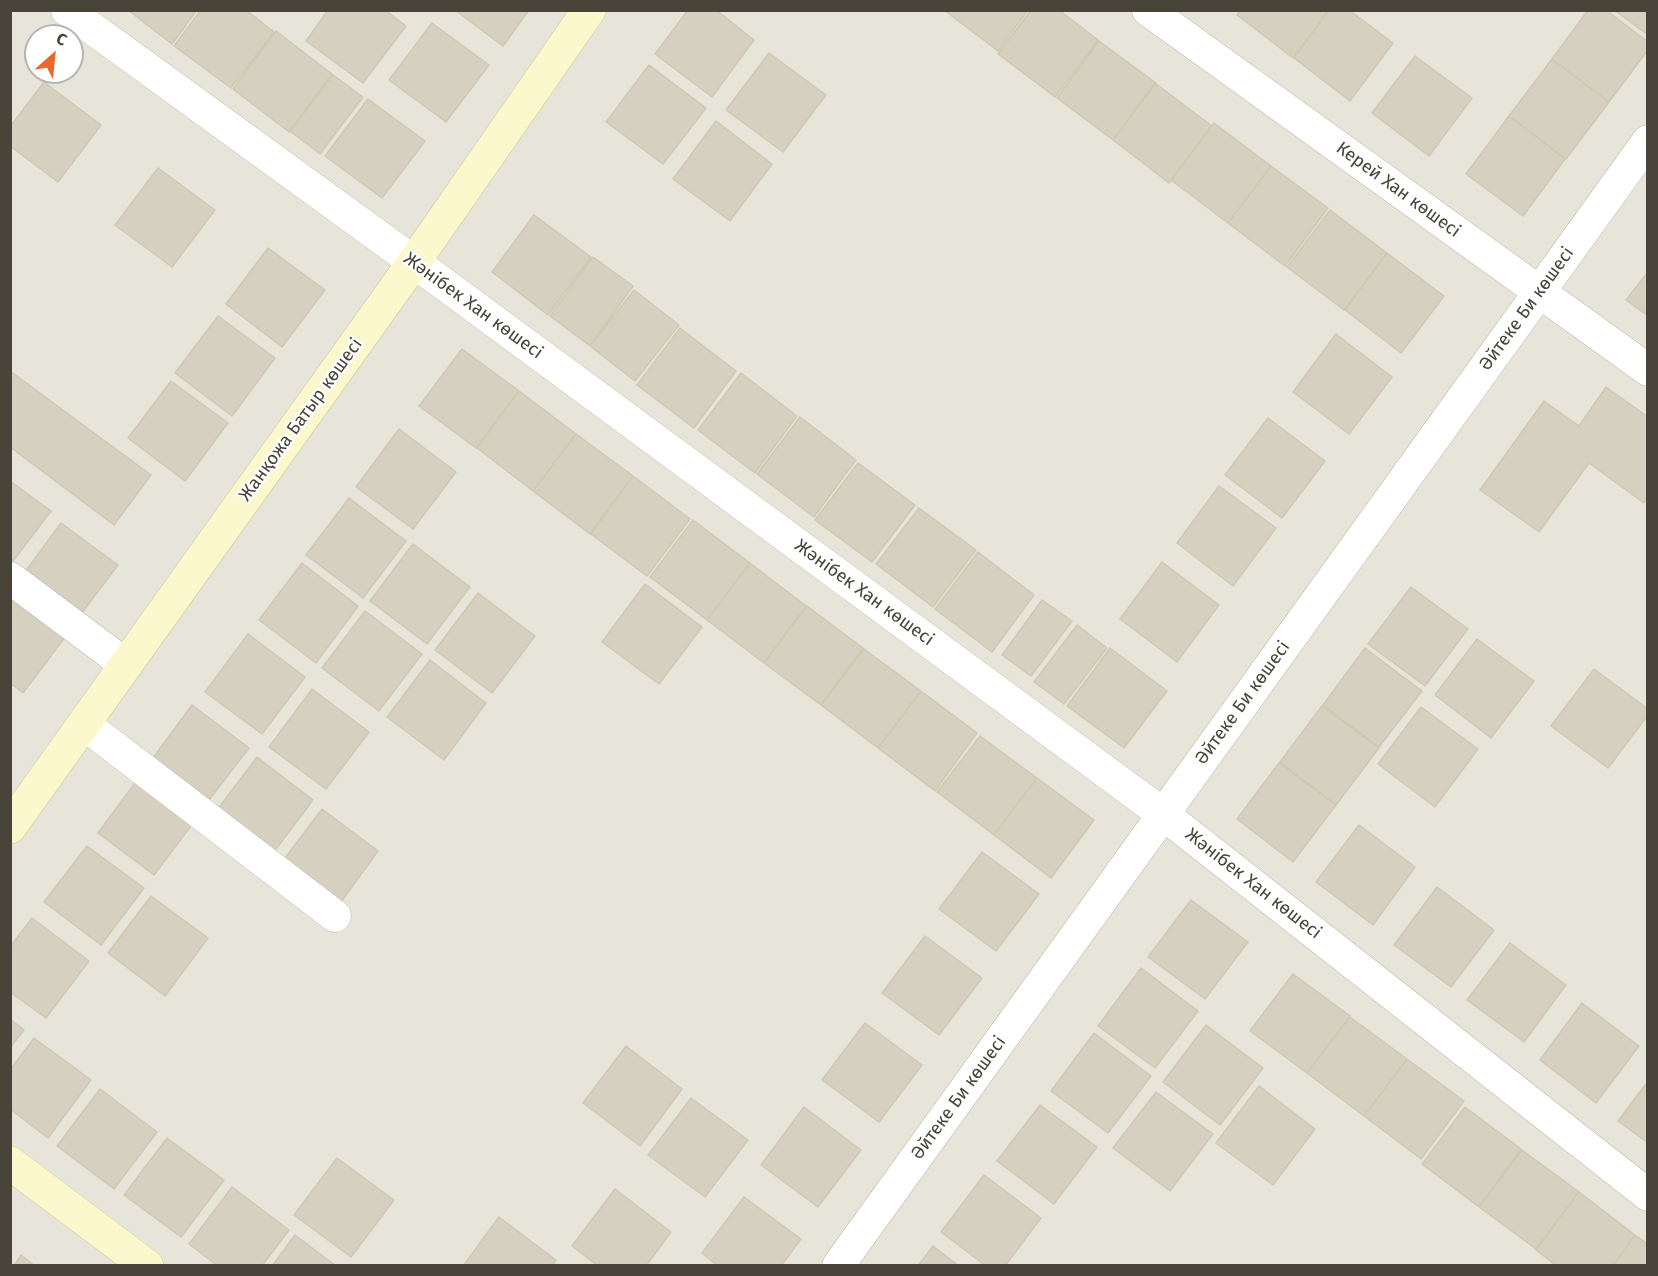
<!DOCTYPE html>
<meta charset="utf-8">
<style>
body{margin:0}
#map{position:relative;width:1658px;height:1276px;overflow:hidden;background:#f4f3ea;font-family:"Fira Sans",sans-serif}
canvas{display:block}
.frame{position:absolute;inset:0;border:12px solid #484439;pointer-events:none}
.north{position:absolute;left:24px;top:24px;width:60px;height:60px;box-sizing:border-box;background:#fff;border:2px solid #b6b4b0;border-radius:50%;rotate:27deg;font-size:16px;font-weight:700;line-height:24px;text-align:center;color:#484439}
.north::after{content:'';display:block;margin:auto;width:21px;height:27px;background:#eb682b;clip-path:polygon(50% 0,100% 100%,50% 72%,0 100%)}
</style>
<div id="map">
<canvas width="1658" height="1276"></canvas>
<div class="frame"></div>
<div class="north">С</div>
</div>
<script>
const ctx = document.querySelector('canvas').getContext('2d');
ctx.lineJoin = 'round';
function paint(path, color) {
  ctx.fillStyle = color;
  ctx.fill(path, 'evenodd');
}
function shape(rows) {
  const path = new Path2D();
  for (const r of rows) {
    path.moveTo(r[0], r[1]);
    for (let i = 2; i < r.length; i += 2) path.lineTo(r[i], r[i + 1]);
  }
  return path;
}
function trace(path, color, width, dash) {
  ctx.strokeStyle = color;
  ctx.lineWidth = width;
  ctx.lineCap = dash ? 'butt' : 'round';
  ctx.setLineDash(dash || []);
  ctx.stroke(path);
}
function drawText(font, color, halo, rows, align = 'center') {
  ctx.font = font + ' "Fira Sans",sans-serif';
  ctx.lineWidth = 4.5;
  ctx.setLineDash([]);
  ctx.textBaseline = 'middle';
  ctx.strokeStyle = halo;
  ctx.fillStyle = color;
  for (const [text, x, y, turn = 0] of rows) {
    ctx.save();
    ctx.translate(x, y);
    ctx.rotate((+turn || 0) * Math.PI / 180);
    ctx.textAlign = isNaN(turn) ? turn : align;
    if (halo) ctx.strokeText(text, 0, 0);
    ctx.fillText(text, 0, 0);
    ctx.restore();
  }
}
paint(shape([
 [11,11,1647,11,1647,1265,11,1265],
 [36,36,72,36,72,72,36,72]
]), '#e7e5d9');
const building = shape([
 [128,10,197,10,172,44,128,10],
 [201,10,246,10,274,32,231,88,174,46,201,10],
 [328,10,385,10,406,26,363,83,306,41,328,10],
 [455,10,529,10,503,46,455,10],
 [688,10,716,10,754,40,712,97,655,54,688,10],
 [944,10,1028,10,998,51,944,10],
 [1031,10,1059,10,1098,40,1055,97,998,54,1031,10],
 [1240,10,1329,10,1293,58,1237,15,1240,10],
 [1329,10,1349,10,1393,43,1350,101,1294,58,1329,10],
 [1588,10,1606,10,1648,42,1648,50,1609,102,1552,59,1588,10],
 [1614,10,1648,10,1648,35,1614,10],
 [432,23,489,65,446,122,389,80,432,23],
 [276,31,332,74,289,132,233,89,276,31],
 [1099,41,1156,83,1113,140,1057,98,1099,41],
 [769,53,826,95,783,152,726,110,769,53],
 [1415,56,1472,98,1429,156,1372,113,1415,56],
 [1552,59,1609,102,1566,159,1509,116,1552,59],
 [649,65,706,108,663,164,606,122,649,65],
 [333,75,363,97,320,154,290,131,333,75],
 [44,82,101,125,58,182,10,146,10,127,44,82],
 [1155,83,1212,126,1169,183,1113,140,1155,83],
 [368,99,425,141,382,198,325,156,368,99],
 [1509,116,1565,159,1523,216,1466,174,1509,116],
 [716,121,772,164,730,221,673,179,716,121],
 [1214,123,1271,166,1228,223,1171,180,1214,123],
 [1271,166,1328,208,1285,266,1228,223,1271,166],
 [158,168,215,210,172,267,115,225,158,168],
 [1330,210,1387,253,1344,310,1287,267,1330,210],
 [534,215,591,257,548,315,492,272,534,215],
 [268,248,325,290,282,347,226,304,268,248],
 [1387,253,1444,296,1401,353,1345,310,1387,253],
 [593,257,633,286,590,346,550,316,593,257],
 [1648,272,1648,316,1626,300,1648,272],
 [634,290,679,325,635,381,590,346,634,290],
 [218,316,275,358,232,416,175,373,218,316],
 [680,328,736,371,694,428,637,385,680,328],
 [1336,334,1392,377,1349,434,1293,392,1336,334],
 [462,349,519,391,476,448,419,406,462,349],
 [10,371,151,475,114,525,10,447,10,371],
 [741,373,797,416,755,473,698,430,741,373],
 [171,381,228,423,185,481,128,438,171,381],
 [1606,387,1648,417,1648,498,1644,503,1589,463,1539,532,1480,490,1544,401,1579,426,1606,387],
 [519,391,576,434,533,491,477,448,519,391],
 [800,417,856,460,814,517,757,474,800,417],
 [1268,418,1325,461,1282,518,1225,475,1268,418],
 [399,429,456,472,413,529,356,487,399,429],
 [576,434,633,476,590,534,533,491,576,434],
 [858,463,915,505,872,562,815,520,858,463],
 [633,476,690,519,647,576,591,534,633,476],
 [10,481,51,511,10,565,10,481],
 [1219,486,1276,528,1233,586,1177,543,1219,486],
 [349,498,406,541,363,598,306,555,349,498],
 [919,508,976,550,933,607,876,564,919,508],
 [693,520,750,563,707,620,650,577,693,520],
 [61,523,118,565,75,622,19,580,61,523],
 [413,544,470,587,427,644,370,601,413,544],
 [978,552,1034,595,992,652,935,609,978,552],
 [1162,562,1219,605,1177,662,1120,619,1162,562],
 [302,563,358,606,316,663,259,620,302,563],
 [750,563,806,606,764,663,707,620,750,563],
 [645,584,702,627,659,684,602,642,645,584],
 [1411,587,1468,629,1425,686,1368,644,1411,587],
 [478,593,535,636,492,693,435,650,478,593],
 [10,594,66,636,23,693,10,683,10,594],
 [1042,600,1072,621,1031,676,1002,655,1042,600],
 [807,606,863,648,821,705,764,663,807,606],
 [365,611,422,654,379,711,322,668,365,611],
 [1077,625,1107,648,1064,704,1034,682,1077,625],
 [248,634,305,677,262,734,205,692,248,634],
 [1477,639,1534,681,1491,738,1435,695,1477,639],
 [1110,648,1167,691,1124,748,1067,706,1110,648],
 [1365,648,1422,691,1379,747,1323,705,1365,648],
 [864,649,921,691,878,748,821,705,864,649],
 [430,660,486,703,444,760,387,717,430,660],
 [1594,669,1648,709,1648,715,1608,768,1551,726,1594,669],
 [312,689,369,732,326,789,269,747,312,689],
 [921,691,977,733,935,791,878,748,921,691],
 [192,705,249,748,206,804,150,762,192,705],
 [1322,706,1379,748,1336,805,1280,762,1322,706],
 [1421,707,1478,749,1435,807,1378,764,1421,707],
 [980,736,1037,778,994,835,937,792,980,736],
 [257,757,313,800,270,857,214,814,257,757],
 [1279,763,1336,805,1293,862,1237,819,1279,763],
 [140,776,197,818,154,875,98,833,140,776],
 [1037,778,1094,820,1051,878,994,835,1037,778],
 [322,809,378,851,336,909,279,866,322,809],
 [1359,825,1415,867,1373,925,1316,882,1359,825],
 [87,846,144,888,101,945,44,902,87,846],
 [982,852,1039,894,996,951,939,909,982,852],
 [1437,887,1494,930,1451,987,1394,945,1437,887],
 [151,896,208,938,165,996,108,953,151,896],
 [1191,900,1248,942,1205,999,1148,957,1191,900],
 [32,918,89,961,46,1018,10,992,10,947,32,918],
 [925,936,982,978,939,1035,882,993,925,936],
 [1510,943,1566,985,1524,1042,1467,1000,1510,943],
 [1141,968,1198,1011,1155,1068,1098,1026,1141,968],
 [1293,974,1350,1016,1307,1073,1250,1031,1293,974],
 [1582,1003,1639,1046,1596,1103,1540,1060,1582,1003],
 [1350,1017,1407,1059,1364,1116,1307,1073,1350,1017],
 [10,1019,24,1030,10,1048,10,1019],
 [865,1023,922,1065,879,1122,822,1080,865,1023],
 [1206,1025,1263,1068,1220,1125,1163,1082,1206,1025],
 [1094,1033,1151,1076,1108,1133,1051,1091,1094,1033],
 [34,1038,91,1080,48,1138,10,1109,10,1070,34,1038],
 [626,1046,682,1089,640,1146,583,1103,626,1046],
 [1407,1059,1464,1101,1421,1159,1364,1116,1407,1059],
 [1648,1081,1648,1143,1618,1121,1648,1081],
 [1259,1086,1315,1129,1273,1185,1216,1143,1259,1086],
 [100,1089,157,1132,114,1189,57,1146,100,1089],
 [1156,1092,1213,1134,1170,1191,1113,1148,1156,1092],
 [691,1098,748,1140,705,1197,648,1155,691,1098],
 [1040,1105,1097,1147,1054,1204,997,1161,1040,1105],
 [804,1107,861,1150,818,1207,761,1165,804,1107],
 [1465,1107,1521,1149,1479,1207,1422,1164,1465,1107],
 [167,1138,224,1180,181,1237,124,1195,167,1138],
 [1522,1150,1579,1192,1536,1249,1479,1207,1522,1150],
 [337,1158,394,1200,351,1257,294,1215,337,1158],
 [984,1175,1041,1218,1005,1266,986,1266,941,1232,984,1175],
 [232,1187,289,1230,262,1266,218,1266,189,1244,232,1187],
 [615,1189,671,1232,646,1266,598,1266,572,1246,615,1189],
 [1579,1192,1635,1235,1613,1266,1557,1266,1536,1250,1579,1192],
 [744,1197,801,1239,781,1266,718,1266,702,1253,744,1197],
 [499,1217,556,1260,552,1266,463,1266,499,1217],
 [295,1235,336,1266,272,1266,295,1235],
 [1635,1235,1648,1244,1648,1266,1613,1266,1635,1235],
 [933,1246,959,1266,918,1266,933,1246],
 [21,1255,35,1266,14,1266,21,1255]
]);
paint(building, '#d5d0c0');
trace(building, '#cfc9b4', 1.5);
const street = shape([
 [67,10,414,262,1163,814,1648,1195],
 [1148,10,1648,370],
 [10,578,126,665],
 [84,724,335,916],
 [838,1266,1648,141]
]);
const secondary = shape([
 [10,827,414,262,589,10],
 [10,1163,147,1266]
]);
trace(street, '#bfbcad', 33);
trace(secondary, '#d0cb9d', 34);
trace(street, '#fff', 32);
trace(secondary, '#fbf8cd', 33);
drawText('18px', '#484439', '#fff', [
 ["Керей Хан көшесі",1398,190,36],
 ["Жәнібек Хан көшесі",473,306,36],
 ["Әйтеке Би көшесі",1527,309,-54],
 ["Жанқожа Батыр көшесі",301,420,-54],
 ["Жәнібек Хан көшесі",864,593,36],
 ["Әйтеке Би көшесі",1243,703,-54],
 ["Жәнібек Хан көшесі",1253,884,38],
 ["Әйтеке Би көшесі",959,1098,-54]
]);
</script>
